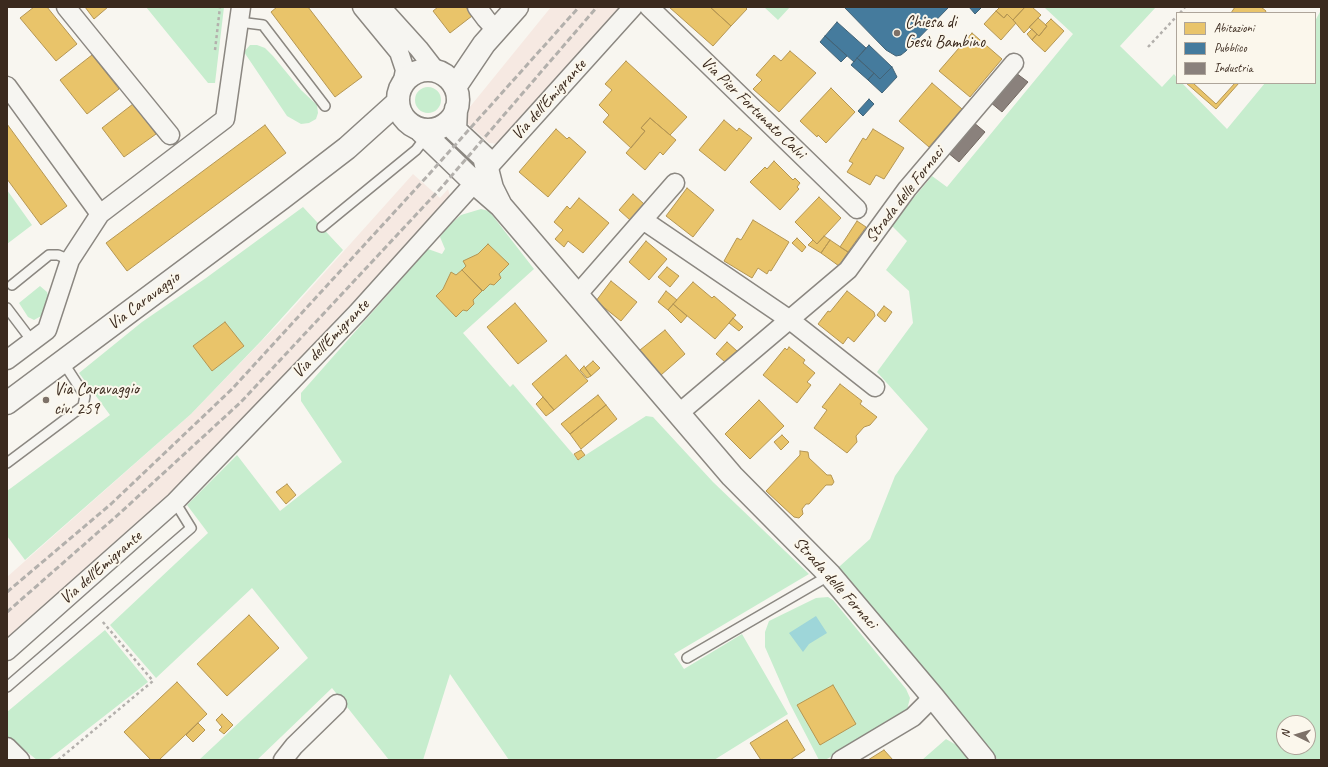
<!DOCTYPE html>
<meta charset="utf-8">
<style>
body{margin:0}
#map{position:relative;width:1328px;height:767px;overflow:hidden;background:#f8f6f0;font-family:Caveat,sans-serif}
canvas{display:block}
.frame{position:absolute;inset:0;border:8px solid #3b2a1e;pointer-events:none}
.legend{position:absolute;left:1176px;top:12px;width:140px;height:72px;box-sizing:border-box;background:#fbf7ec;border:1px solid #aea59a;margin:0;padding:5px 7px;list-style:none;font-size:12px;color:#3b2a1e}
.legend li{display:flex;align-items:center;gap:8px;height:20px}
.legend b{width:20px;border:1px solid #aea59a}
.north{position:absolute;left:1276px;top:715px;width:40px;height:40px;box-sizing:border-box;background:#fbf7ec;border:1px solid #aea59a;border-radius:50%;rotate:275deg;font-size:11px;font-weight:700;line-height:16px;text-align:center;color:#3b2a1e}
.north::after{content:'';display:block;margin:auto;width:14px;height:18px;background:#7d7168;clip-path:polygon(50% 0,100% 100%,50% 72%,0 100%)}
</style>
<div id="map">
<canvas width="1328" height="767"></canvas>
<div class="frame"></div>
<ul class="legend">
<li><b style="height:11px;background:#e9c46a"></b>Abitazioni</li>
<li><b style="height:11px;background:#457b9d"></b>Pubblico</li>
<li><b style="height:11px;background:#8a817c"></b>Industria</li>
</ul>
<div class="north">N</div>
</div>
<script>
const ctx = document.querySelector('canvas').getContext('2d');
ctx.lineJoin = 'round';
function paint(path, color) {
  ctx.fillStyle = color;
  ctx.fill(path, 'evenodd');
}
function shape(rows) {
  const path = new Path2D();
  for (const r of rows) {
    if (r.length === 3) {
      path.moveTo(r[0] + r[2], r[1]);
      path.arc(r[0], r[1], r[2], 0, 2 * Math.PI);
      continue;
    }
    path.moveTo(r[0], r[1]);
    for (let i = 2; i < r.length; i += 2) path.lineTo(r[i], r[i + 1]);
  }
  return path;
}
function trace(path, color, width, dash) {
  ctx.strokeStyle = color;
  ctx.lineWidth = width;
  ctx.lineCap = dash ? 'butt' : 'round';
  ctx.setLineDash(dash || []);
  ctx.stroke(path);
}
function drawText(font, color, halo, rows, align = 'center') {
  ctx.font = font + ' Caveat,sans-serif';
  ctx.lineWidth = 4;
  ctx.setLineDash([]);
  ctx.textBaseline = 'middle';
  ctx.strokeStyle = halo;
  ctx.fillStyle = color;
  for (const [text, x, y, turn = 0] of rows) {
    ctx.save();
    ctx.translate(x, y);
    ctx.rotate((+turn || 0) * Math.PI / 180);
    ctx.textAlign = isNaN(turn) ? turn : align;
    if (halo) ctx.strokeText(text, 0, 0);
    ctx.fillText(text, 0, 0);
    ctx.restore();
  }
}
paint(shape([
 [551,7,622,7,500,144,489,143,467,123,469,108],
 [413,174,440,198,448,189,451,200,297,368,125,537,7,638,7,577,191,414,282,320]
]), '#f6e9e2');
paint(shape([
 [146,7,224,7,215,83,208,83],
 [764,7,790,7,778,20],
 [1046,7,1156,7,1120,46,1162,87,1174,74,1177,78,1177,83,1182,83,1227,129,1265,83,1315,83,1315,21,1321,10,1321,760,998,760,949,698,830,575,870,539,895,476,928,429,877,372,913,323,909,291,886,270,907,241,891,225,932,176,947,187,1073,34,1045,8],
 [1284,723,1308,723,1308,747,1284,747],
 [250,45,257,45,265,48,273,56,301,90,317,105,318,113,316,119,309,123,301,124,287,116,244,52],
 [428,100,13],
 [7,190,32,225,7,244],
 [303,207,343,250,262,340,191,414,25,560,7,536,7,491,110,415,79,373,142,322,206,278],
 [481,209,489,211,534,269,463,333,510,387,513,384,578,460,646,416,653,417,713,482,809,574,674,654,684,669,742,634,788,714,714,760,509,760,450,674,423,760,389,760,332,688,257,760,199,760,308,658,252,588,156,678,110,625,208,533,187,505,237,455,280,511,342,462,301,401,301,393,428,249,442,254,445,249,440,237,447,227,461,215],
 [40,286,47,292,49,298,43,315,34,320,28,317,19,303],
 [828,597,833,600,906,689,910,698,907,710,901,719,825,760,819,760,790,704,765,647,765,632,769,621,816,598],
 [105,630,148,682,48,760,37,760,7,736,7,712],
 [946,739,958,746,969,760,922,760]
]), '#c7edce');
paint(shape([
 [816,616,827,633,809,644,803,652,789,633]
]), '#9ed6d9');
const homes = shape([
 [34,7,47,7,77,44,56,61,20,18,34,7],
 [85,7,108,7,94,19,85,7],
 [277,7,308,7,362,77,335,97,271,12,277,7],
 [438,7,466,7,472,16,450,33,433,11,438,7],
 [669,7,710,7,731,26,713,46,669,7],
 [710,7,745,7,747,9,731,26,710,7],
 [1000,7,1025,7,1013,20,1007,14,1004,18,996,11,1000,7],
 [1025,7,1032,7,1041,15,1024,33,1013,20,1025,7],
 [1235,7,1261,7,1266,11,1265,13,1231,13,1235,7],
 [996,11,1004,18,1007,14,1016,23,1001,40,984,24,996,11],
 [1038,18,1047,26,1039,36,1029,27,1038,18],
 [1051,19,1064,31,1045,52,1032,40,1037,34,1039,36,1047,26,1045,25,1051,19],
 [1032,29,1037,34,1032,40,1027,34,1032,29],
 [972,33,1002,59,970,97,939,71,972,33],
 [790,51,816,73,779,112,753,89,762,80,756,75,774,55,781,61,790,51],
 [92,55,119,89,87,114,60,80,92,55],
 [626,61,687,117,670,135,650,118,641,128,645,131,631,148,603,122,609,115,599,105,612,90,605,84,626,61],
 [932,83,962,109,929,147,899,121,932,83],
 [1186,83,1239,83,1216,109,1186,83],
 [1193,83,1235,83,1216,104,1193,83],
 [831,88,855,112,826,143,818,135,817,137,800,121,831,88],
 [133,104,156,134,124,157,102,128,133,104],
 [650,118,676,140,663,155,660,152,645,170,626,153,645,131,641,128,650,118],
 [724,120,737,131,739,128,752,138,725,171,699,150,724,120],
 [7,124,67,206,41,225,7,179,7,124],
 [265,125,286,153,127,271,106,243,265,125],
 [556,129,567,139,569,137,586,152,548,197,519,172,556,129],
 [873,129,904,148,884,179,876,175,870,185,847,172,853,163,849,161,863,138,866,140,873,129],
 [774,161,793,180,795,178,800,183,797,187,799,189,780,210,750,182,765,167,767,169,774,161],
 [687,188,714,210,693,237,666,216,687,188],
 [633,194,644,204,630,220,619,210,633,194],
 [819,197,841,218,817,244,795,222,819,197],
 [579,198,609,223,583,253,568,241,564,247,555,239,563,230,554,222,567,206,570,209,579,198],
 [753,220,789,242,771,271,769,270,767,274,758,268,752,278,724,261,737,238,741,240,753,220],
 [857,221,866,227,848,252,840,247,857,221],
 [824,236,830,240,821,253,808,245,813,240,817,244,824,236],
 [797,238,806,247,802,252,792,243,797,238],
 [830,240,848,252,839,266,821,253,830,240],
 [646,241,667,259,649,280,629,262,646,241],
 [488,244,509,264,499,274,501,278,494,285,490,284,483,291,462,270,466,266,463,261,478,254,488,244],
 [667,267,679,276,670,287,658,277,667,267],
 [462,270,482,291,473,300,474,304,467,311,463,310,456,317,436,296,443,289,451,272,456,275,462,270],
 [611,281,637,302,621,321,596,301,611,281],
 [693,282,712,298,714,296,736,315,715,339,673,304,693,282],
 [666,291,677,300,668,310,658,302,666,291],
 [847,291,874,312,875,316,854,342,848,337,843,344,818,324,828,311,830,312,847,291],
 [515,303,547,341,518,364,487,327,515,303],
 [673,304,687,316,681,323,668,310,673,304],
 [884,306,892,312,885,322,877,315,884,306],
 [733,318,743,327,739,331,729,323,733,318],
 [225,322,244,346,212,371,193,346,225,322],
 [665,330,685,354,661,375,640,350,665,330],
 [727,342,737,351,725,362,716,354,727,342],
 [789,347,805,360,803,363,815,373,807,382,811,385,797,403,763,375,785,348,787,350,789,347],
 [566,355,588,381,554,410,532,384,566,355],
 [593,361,600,368,591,376,585,368,593,361],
 [584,366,591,376,587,378,580,370,584,366],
 [840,384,862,401,860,404,877,417,870,425,864,427,856,436,857,442,847,453,814,428,827,410,822,407,840,384],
 [598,395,606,405,570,434,561,424,598,395],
 [543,397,554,410,546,416,536,404,543,397],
 [759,400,784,426,750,459,725,434,759,400],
 [606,405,617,419,581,449,570,434,606,405],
 [782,435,789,442,781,450,774,442,782,435],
 [581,450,585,455,578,460,574,454,581,450],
 [800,451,808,452,809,458,827,475,831,475,834,482,832,485,826,485,809,504,806,504,802,509,803,514,799,518,794,517,766,491,800,455,800,451],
 [287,484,296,495,286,504,276,492,287,484],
 [249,615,279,648,227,696,197,664,249,615],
 [177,682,207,714,159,760,151,760,124,732,177,682],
 [833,685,856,724,820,745,797,705,833,685],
 [222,714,233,725,224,734,219,730,222,727,216,720,222,714],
 [787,720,805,750,790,760,761,760,750,743,787,720],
 [198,723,205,730,193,742,186,735,198,723],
 [884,750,893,760,868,760,884,750]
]);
paint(homes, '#e9c46a');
trace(homes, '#b59653', 1);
const public = shape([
 [844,7,949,7,906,51,901,55,896,56,886,50,844,7],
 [969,7,982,7,975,14,969,7],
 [837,22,866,48,854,62,825,36,837,22],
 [825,36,847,56,841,62,820,42,825,36],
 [869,45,892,67,880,79,857,58,869,45],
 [857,58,874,73,868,80,851,65,857,58],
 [892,67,897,77,882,93,868,80,874,73,880,79,892,67],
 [869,99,874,104,863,116,858,111,869,99]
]);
paint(public, '#457b9d');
trace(public, '#426377', 1);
const industry = shape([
 [1016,73,1028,82,1002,112,990,102,1016,73],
 [973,122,985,132,959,162,947,152,973,122]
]);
paint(industry, '#8a817c');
trace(industry, '#726760', 1);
const service = shape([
 [239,22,263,25,325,106],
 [322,227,416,150,426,137],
 [12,285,49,255,58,255,70,260],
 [7,308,32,341],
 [7,463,83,406,85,396,63,362],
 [687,658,830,575],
 [7,687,191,528,175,502]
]);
const minor = shape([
 [66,7,170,135],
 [362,7,399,52,405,70,402,85],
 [381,7,419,49,436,71],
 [477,7,486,19,496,30],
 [649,7,857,209],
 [7,86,100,214],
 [643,220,790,320,875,387],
 [577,295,675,183],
 [7,360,47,330,70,260,100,214,225,119,241,7],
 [678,414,848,270,907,189,1014,63],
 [7,651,175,502,357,313,633,7],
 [7,747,20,760],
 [283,760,294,746,337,704],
 [841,760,913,717,933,697]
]);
const tertiary = shape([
 [428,100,30],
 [455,87,484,44,517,7],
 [456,109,455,130,484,157,492,188,500,204],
 [419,129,478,186,501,206,732,476,830,575,933,697,984,760],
 [7,403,282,198,347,148,398,102]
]);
trace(service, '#8b8781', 12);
trace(minor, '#8b8781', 21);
trace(tertiary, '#8b8781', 25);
trace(shape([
 [1180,13,1185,7],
 [1148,47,1177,16],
 [215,50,220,7],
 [58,760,153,681,102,621]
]), '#b3b0ac', 2.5, [3, 3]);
trace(service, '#f6f5f1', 9);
trace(minor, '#f6f5f1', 18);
trace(tertiary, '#f6f5f1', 22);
trace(shape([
 [7,592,111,504,232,389,422,182,579,7],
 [7,612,120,513,241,402,441,188,597,7]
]), '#b3b0ac', 3, [6, 3]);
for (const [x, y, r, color] of [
 [897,33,4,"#7d7168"],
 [46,400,4,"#7d7168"]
]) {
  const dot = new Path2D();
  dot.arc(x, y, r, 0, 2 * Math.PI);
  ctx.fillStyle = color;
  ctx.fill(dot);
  trace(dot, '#fbf7ec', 1.5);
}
drawText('17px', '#3b2a1e', '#fbf7ec', [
 ["Chiesa di",905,23],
 ["Gesù Bambino",905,43],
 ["Via Caravaggio",54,390],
 ["civ. 259",54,410]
], 'left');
drawText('17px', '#3b2a1e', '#fbf7ec', [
 ["Via dell'Emigrante",549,100,-48],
 ["Via Pier Fortunato Calvi",753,108,44],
 ["Strada delle Fornaci",905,195,-52],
 ["Via Caravaggio",144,301,-37],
 ["Via dell'Emigrante",331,339,-46],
 ["Via dell'Emigrante",101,568,-41],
 ["Strada delle Fornaci",835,583,48]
]);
</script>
